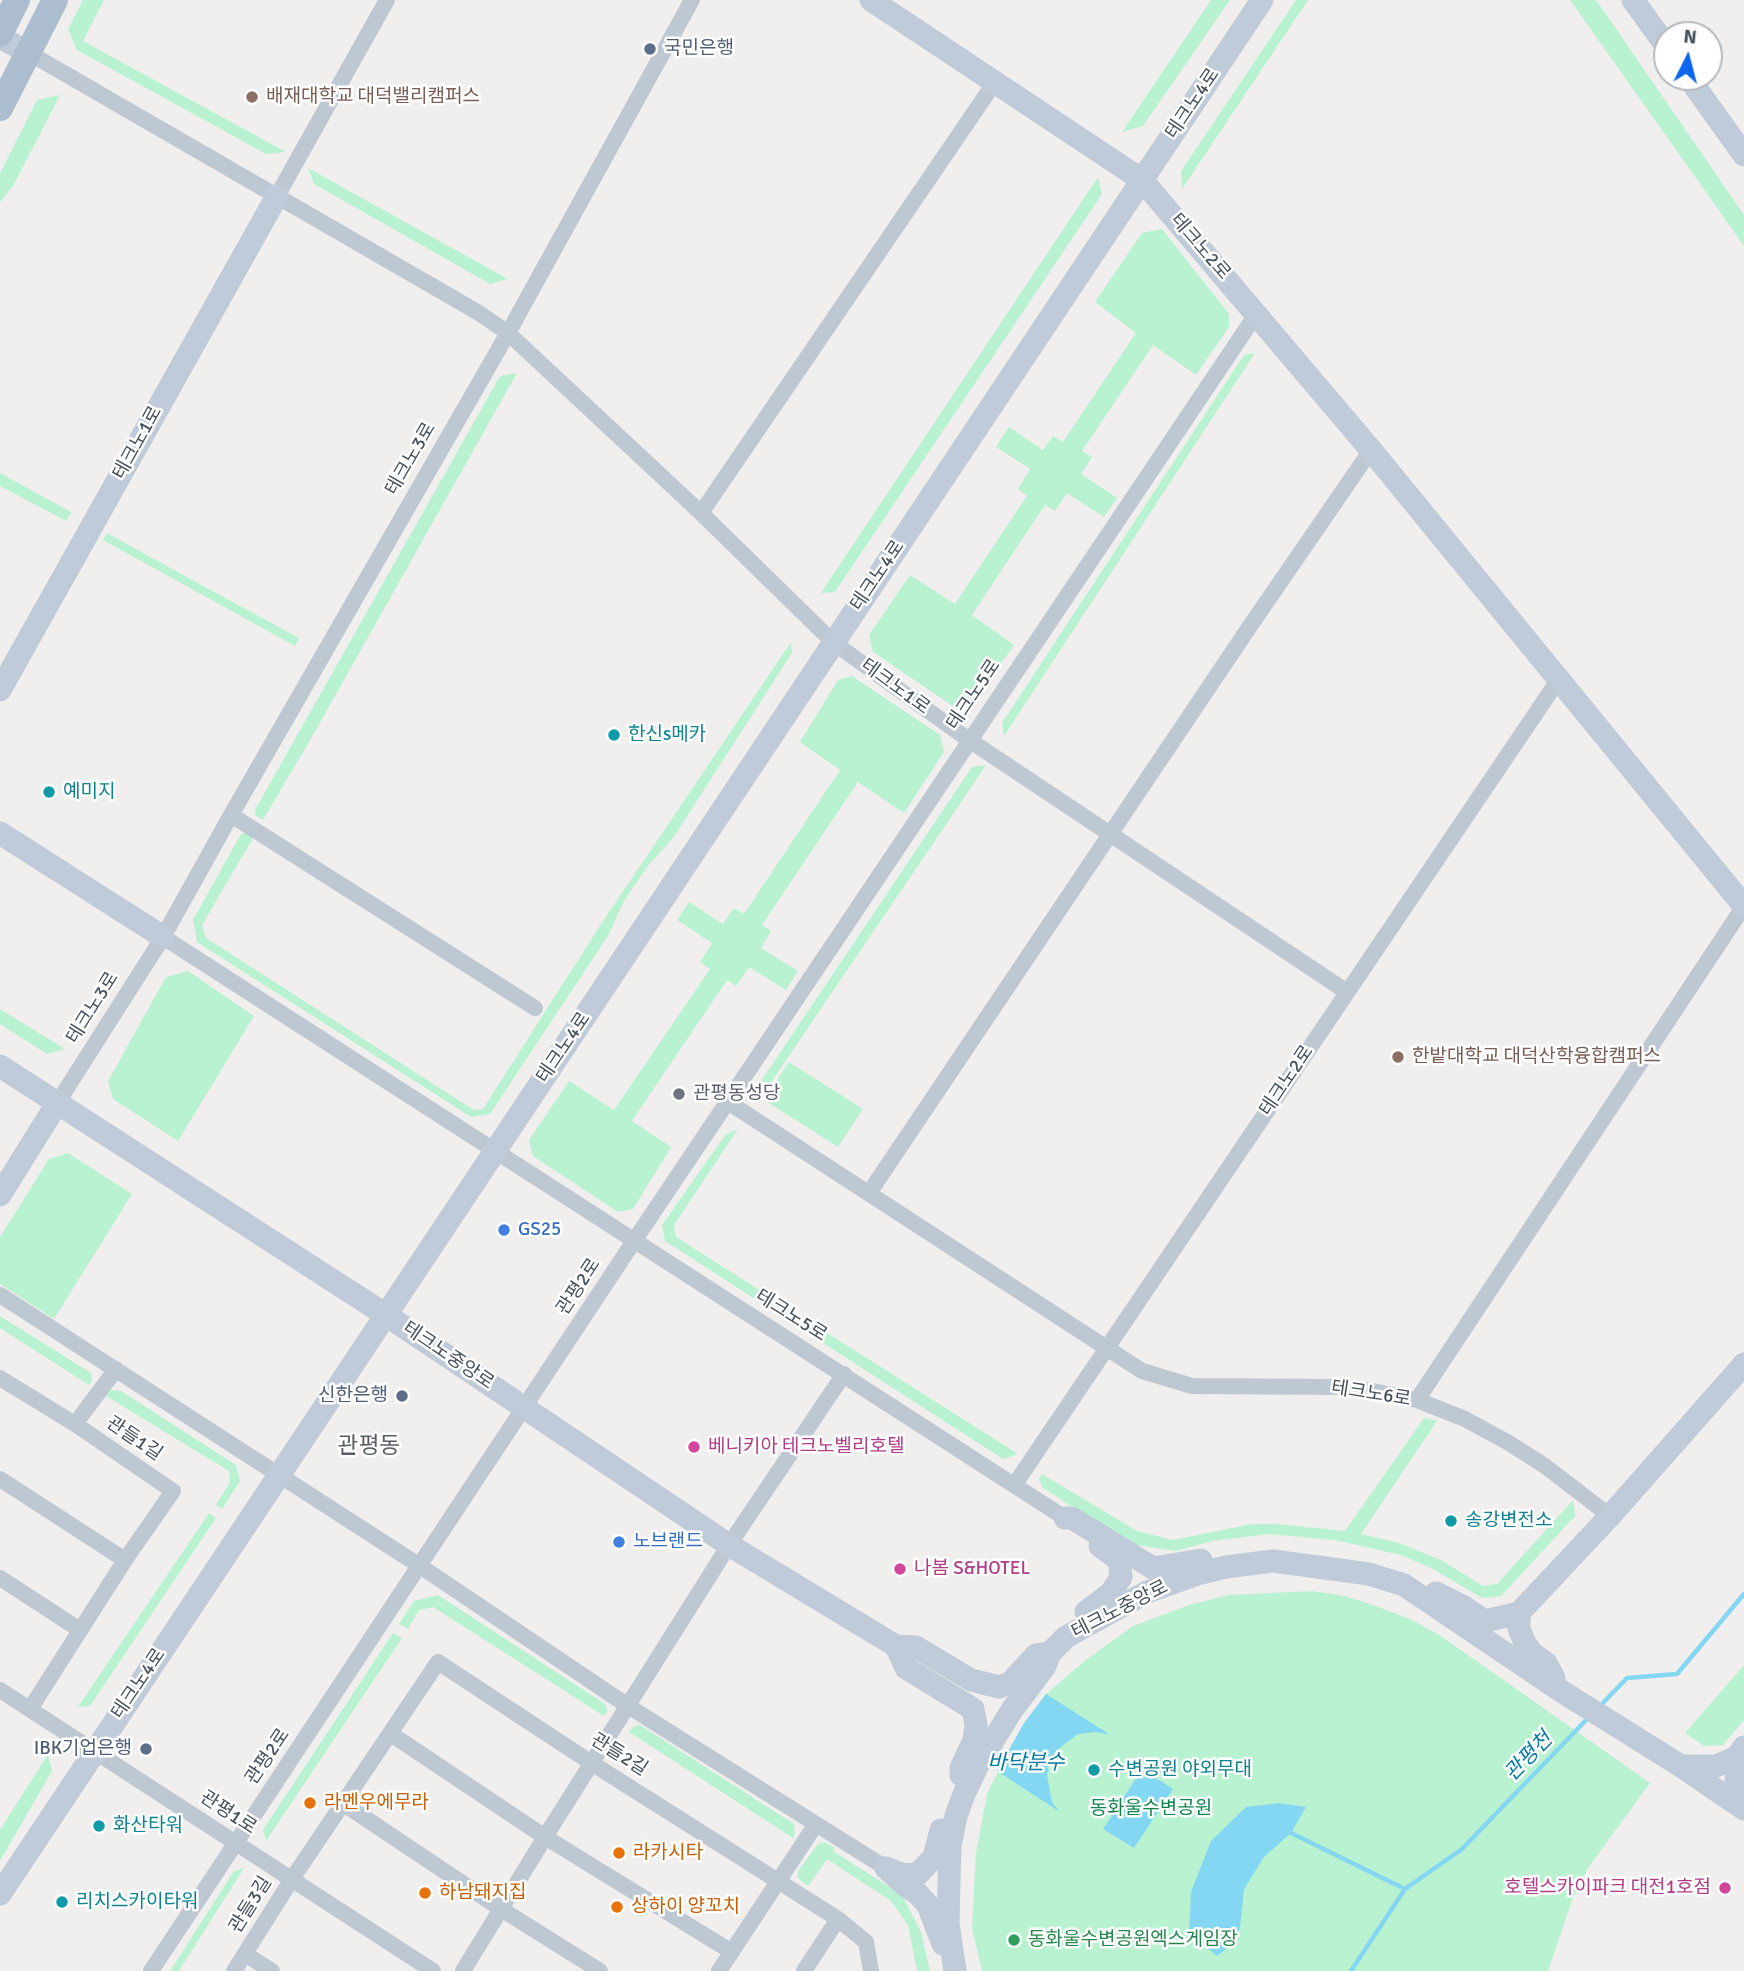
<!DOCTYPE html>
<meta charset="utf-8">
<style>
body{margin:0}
#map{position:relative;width:1744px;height:1971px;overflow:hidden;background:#f1eeee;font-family:Signika,sans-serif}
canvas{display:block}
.north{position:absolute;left:1653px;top:21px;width:70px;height:70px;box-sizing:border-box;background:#fff;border:2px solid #b5b9be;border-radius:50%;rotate:6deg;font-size:19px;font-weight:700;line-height:28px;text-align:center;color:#45515d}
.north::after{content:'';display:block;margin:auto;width:24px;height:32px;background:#0d67ed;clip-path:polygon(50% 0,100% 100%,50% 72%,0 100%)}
</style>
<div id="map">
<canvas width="1744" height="1971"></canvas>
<div class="north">N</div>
</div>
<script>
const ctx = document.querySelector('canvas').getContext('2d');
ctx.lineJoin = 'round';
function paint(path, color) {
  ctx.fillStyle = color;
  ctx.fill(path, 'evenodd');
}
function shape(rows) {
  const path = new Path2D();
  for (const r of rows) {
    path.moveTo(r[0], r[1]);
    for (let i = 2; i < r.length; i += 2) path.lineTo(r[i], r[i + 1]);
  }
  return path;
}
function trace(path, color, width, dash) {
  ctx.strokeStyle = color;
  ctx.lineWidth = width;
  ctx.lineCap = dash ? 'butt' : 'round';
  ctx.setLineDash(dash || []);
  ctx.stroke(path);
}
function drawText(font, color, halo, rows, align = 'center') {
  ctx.font = font + ' Signika,"Noto Sans KR",sans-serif';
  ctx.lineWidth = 5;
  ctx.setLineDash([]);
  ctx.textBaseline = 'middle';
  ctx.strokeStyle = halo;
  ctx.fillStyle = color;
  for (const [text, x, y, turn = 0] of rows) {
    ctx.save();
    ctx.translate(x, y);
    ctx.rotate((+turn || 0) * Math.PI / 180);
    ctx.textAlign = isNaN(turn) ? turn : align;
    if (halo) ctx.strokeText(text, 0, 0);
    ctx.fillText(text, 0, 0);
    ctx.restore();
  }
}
paint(shape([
 [83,0,104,0,83,41,286,152,266,154,77,50,68,29],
 [1211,0,1230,0,1143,126,1122,132],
 [1296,0,1308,0,1182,189,1181,171],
 [1570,0,1596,0,1610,20,1744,215,1744,246],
 [60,95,13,186,0,202,0,173,37,100],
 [308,168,407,223,508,279,490,284,314,184],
 [1098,177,1102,194,835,592,821,593],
 [1162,229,1229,314,1229,327,1196,375,1153,345,1082,451,1092,457,1081,474,1117,498,1104,517,1067,493,1055,511,1045,505,972,615,1014,645,973,705,957,709,873,652,869,635,910,575,955,604,1027,496,1018,489,1030,469,996,447,1009,427,1043,450,1053,436,1063,442,1136,333,1095,302,1142,233],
 [1255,353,1065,643,1004,736,1002,723,1244,355],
 [517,373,313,735,263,820,255,815,255,810,500,376],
 [0,473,71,512,66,521,0,486],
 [107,533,205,587,299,638,295,646,103,540],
 [791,642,792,653,673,838,647,867,624,901,608,936,490,1114,471,1117,197,942,193,920,241,834,246,833,253,838,202,925,206,938,474,1110,483,1109,603,921],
 [852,676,940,735,944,752,904,813,858,782,762,925,771,931,761,948,798,971,786,990,749,967,736,986,727,980,632,1121,671,1147,633,1209,618,1212,533,1156,529,1140,569,1081,614,1110,710,969,700,962,712,943,677,920,689,902,723,924,734,908,744,914,840,770,800,742,838,680],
 [986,765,947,823,759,1100,757,1087,972,767],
 [188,971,254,1016,178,1141,113,1099,108,1081,166,977],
 [0,1009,65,1049,47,1054,0,1024],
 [789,1062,863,1109,838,1147,764,1100],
 [738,1129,674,1225,676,1237,1018,1454,1003,1459,665,1241,662,1225,726,1134],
 [68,1153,132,1194,54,1319,0,1284,0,1237,49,1159],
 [0,1316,91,1373,92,1381,89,1385,0,1328],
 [110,1390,121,1391,236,1465,240,1481,222,1509,216,1505,230,1482,229,1471,106,1396],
 [1424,1418,1437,1421,1361,1534,1399,1543,1441,1560,1483,1586,1497,1584,1573,1500,1575,1516,1501,1596,1482,1598,1433,1569,1401,1555,1335,1540,1268,1534,1213,1541,1175,1551,1132,1544,1043,1488,1039,1479,1042,1474,1137,1531,1173,1540,1252,1524,1277,1524,1345,1531],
 [209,1513,216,1518,90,1706,78,1707],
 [1312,1591,1345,1596,1376,1606,1412,1620,1441,1636,1650,1783,1588,1868,1573,1898,1548,1971,982,1971,972,1928,976,1853,987,1794,1008,1751,1046,1694,1086,1660,1133,1626,1189,1605,1228,1595],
 [438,1595,605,1704,608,1711,604,1716,433,1607,419,1610,408,1629,399,1624,414,1601],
 [393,1633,402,1638,266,1841,263,1830],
 [1744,1665,1744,1720,1723,1745,1704,1746,1685,1733],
 [640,1725,794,1824,795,1834,793,1838,629,1732,634,1726],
 [48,1754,52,1771,0,1861,0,1830],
 [825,1842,835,1848,833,1851,902,1895,921,1932,930,1971,917,1971,908,1925,891,1901,827,1859,808,1886,798,1878,798,1871,818,1844],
 [244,1868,179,1971,170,1971,234,1871]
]), '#b9f2d1');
paint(shape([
 [1046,1694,1109,1734,1095,1732,1078,1734,1057,1750,1050,1761,1047,1775,1052,1802,1060,1812,997,1771,1024,1723],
 [1142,1769,1173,1789,1134,1848,1103,1829],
 [1279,1803,1306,1807,1291,1833,1264,1857,1244,1889,1240,1928,1232,1944,1217,1956,1189,1933,1191,1892,1211,1841,1246,1807]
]), '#84d7f2');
trace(shape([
 [1599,1707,1627,1678,1677,1674,1744,1594],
 [1291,1833,1405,1889],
 [1351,1971,1405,1889,1462,1849,1590,1716]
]), '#84d7f2', 4.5);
trace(shape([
 [29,53,479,313,508,333,701,513,834,643,969,740,1347,992],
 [277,196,387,0],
 [701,513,995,82],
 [231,815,535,1008],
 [163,937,1065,1518],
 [58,1102,163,937,231,815,508,333,692,0],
 [728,1102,1142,1371,1192,1386,1345,1387,1368,1390,1417,1400,1465,1419,1509,1443,1545,1466,1610,1516],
 [869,1193,1248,629,1371,450],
 [0,1295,420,1566,628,1706,886,1868],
 [0,1378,75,1424,173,1491,125,1560,30,1709],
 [1417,1400,1744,906],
 [75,1424,116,1369],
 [0,1479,125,1560],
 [1015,1484,1559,679],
 [0,1578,80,1630],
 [0,1690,433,1971],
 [391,1734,545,1837,732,1952],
 [344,1804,501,1909,600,1971],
 [245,1954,272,1971],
 [151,1971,634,1241,1257,313],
 [234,1971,292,1879,438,1662,593,1764,838,1919,866,1942,871,1971],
 [463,1971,545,1837,729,1545,844,1374],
 [719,1971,816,1824],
 [804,1971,838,1919]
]), '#bec8d2', 16);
trace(shape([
 [871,0,1142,180,1371,450,1744,906],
 [1633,0,1667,47],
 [0,37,29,53],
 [1688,77,1744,155],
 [0,690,277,196],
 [0,833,163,937],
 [0,1066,386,1315,729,1545,896,1646,916,1647,971,1680,999,1687,1010,1683,1036,1655,1050,1653],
 [0,1195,58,1102],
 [1065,1518,1072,1518,1153,1568,1201,1560],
 [1436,1593,1464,1607,1485,1621,1519,1613],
 [1086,1612,1111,1593,1121,1577,1119,1560,1100,1546],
 [1519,1613,1610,1516,1744,1364],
 [1519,1613,1519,1629,1525,1643,1532,1653,1546,1663,1554,1678],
 [896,1646,906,1668,973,1709,976,1725,974,1740,961,1768,961,1775],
 [1737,1757,1736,1782,1744,1800],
 [1681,1766,1716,1766,1737,1757,1744,1747],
 [886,1868,906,1886,917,1893,928,1905,943,1944],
 [886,1868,904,1875,918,1874,934,1857,941,1830],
 [0,1894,1262,0],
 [955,1971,948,1923,950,1846,956,1816,964,1794,978,1765,1012,1710,1045,1666,1050,1653,1066,1637,1147,1592,1201,1573,1226,1567,1273,1561,1369,1574,1404,1585,1561,1691,1681,1766,1744,1809]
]), '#c0cbd9', 23);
trace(shape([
 [0,34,17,0],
 [0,108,55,0]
]), '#acbdcf', 26);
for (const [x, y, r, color] of [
 [650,49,7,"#5c6f8a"],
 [252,97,7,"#8d6e63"],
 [614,735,7,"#0f9aa8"],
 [49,792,7,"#0f9aa8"],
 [1398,1057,7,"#8d6e63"],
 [679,1094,7,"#6b7280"],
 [504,1230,7,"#3f7fe0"],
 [402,1396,7,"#5c6f8a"],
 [694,1447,7,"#d1479c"],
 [1451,1521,7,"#0f9aa8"],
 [619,1542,7,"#3f7fe0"],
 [900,1569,7,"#d1479c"],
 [146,1749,7,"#5c6f8a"],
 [1094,1770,7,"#0f9aa8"],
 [310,1803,7,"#e8710a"],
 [99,1826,7,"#0f9aa8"],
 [619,1853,7,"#e8710a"],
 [1725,1888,7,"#d1479c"],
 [425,1893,7,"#e8710a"],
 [62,1902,7,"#0f9aa8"],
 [617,1907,7,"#e8710a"],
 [1014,1940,7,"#2e9e5b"]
]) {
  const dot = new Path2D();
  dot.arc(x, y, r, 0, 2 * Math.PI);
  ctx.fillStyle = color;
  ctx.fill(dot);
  trace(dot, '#fff', 2.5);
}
drawText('19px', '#4e5e75', '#fff', [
 ["국민은행",664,49,"left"],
 ["신한은행",388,1396],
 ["IBK기업은행",132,1749]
], 'right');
drawText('19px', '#785e54', '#fff', [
 ["배재대학교 대덕밸리캠퍼스",266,97],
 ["한밭대학교 대덕산학융합캠퍼스",1412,1057]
], 'left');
drawText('19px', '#45515d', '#fff', [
 ["테크노4로",1193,104,-56],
 ["테크노2로",1200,247,49],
 ["테크노1로",138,443,-61],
 ["테크노3로",411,459,-60],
 ["테크노4로",878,576,-56],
 ["테크노1로",895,687,36],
 ["테크노5로",974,695,-56],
 ["테크노3로",93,1008,-58],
 ["테크노4로",564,1048,-56],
 ["테크노2로",1287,1081,-56],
 ["관평2로",579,1287,-57],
 ["테크노5로",791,1316,32],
 ["테크노중앙로",448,1356,34],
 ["테크노6로",1371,1394,9],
 ["관들1길",134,1439,34],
 ["테크노중앙로",1120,1610,-27],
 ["테크노4로",139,1684,-56],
 ["관들2길",619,1755,32],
 ["관평2로",268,1757,-56],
 ["관평1로",228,1813,33],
 ["관들3길",251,1905,-58]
]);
drawText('19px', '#0d838f', '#fff', [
 ["한신s메카",628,735],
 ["예미지",63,792],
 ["송강변전소",1465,1521],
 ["수변공원 야외무대",1108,1770],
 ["화산타워",113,1826],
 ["리치스카이타워",76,1902]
], 'left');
drawText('19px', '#5b616d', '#fff', [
 ["관평동성당",693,1094]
], 'left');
drawText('19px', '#366cbe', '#fff', [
 ["GS25",518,1230],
 ["노브랜드",633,1542]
], 'left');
drawText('19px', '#b23c85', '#fff', [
 ["베니키아 테크노벨리호텔",708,1447],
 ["나봄 S&HOTEL",914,1569],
 ["호텔스카이파크 대전1호점",1711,1888,"right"]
], 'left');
drawText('19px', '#c56008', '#fff', [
 ["라멘우에무라",324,1803],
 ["라카시타",633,1853],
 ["하남돼지집",439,1893],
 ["상하이 양꼬치",631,1907]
], 'left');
drawText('19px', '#11844e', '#fff', [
 ["동화울수변공원",1151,1809]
]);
drawText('19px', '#27864d', '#fff', [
 ["동화울수변공원엑스게임장",1028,1940]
], 'left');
drawText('italic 21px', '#047ca3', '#fff', [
 ["관평천",1529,1757,-46],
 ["바닥분수",1026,1763]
]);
drawText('23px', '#5a5e64', '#fff', [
 ["관평동",369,1447]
]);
</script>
